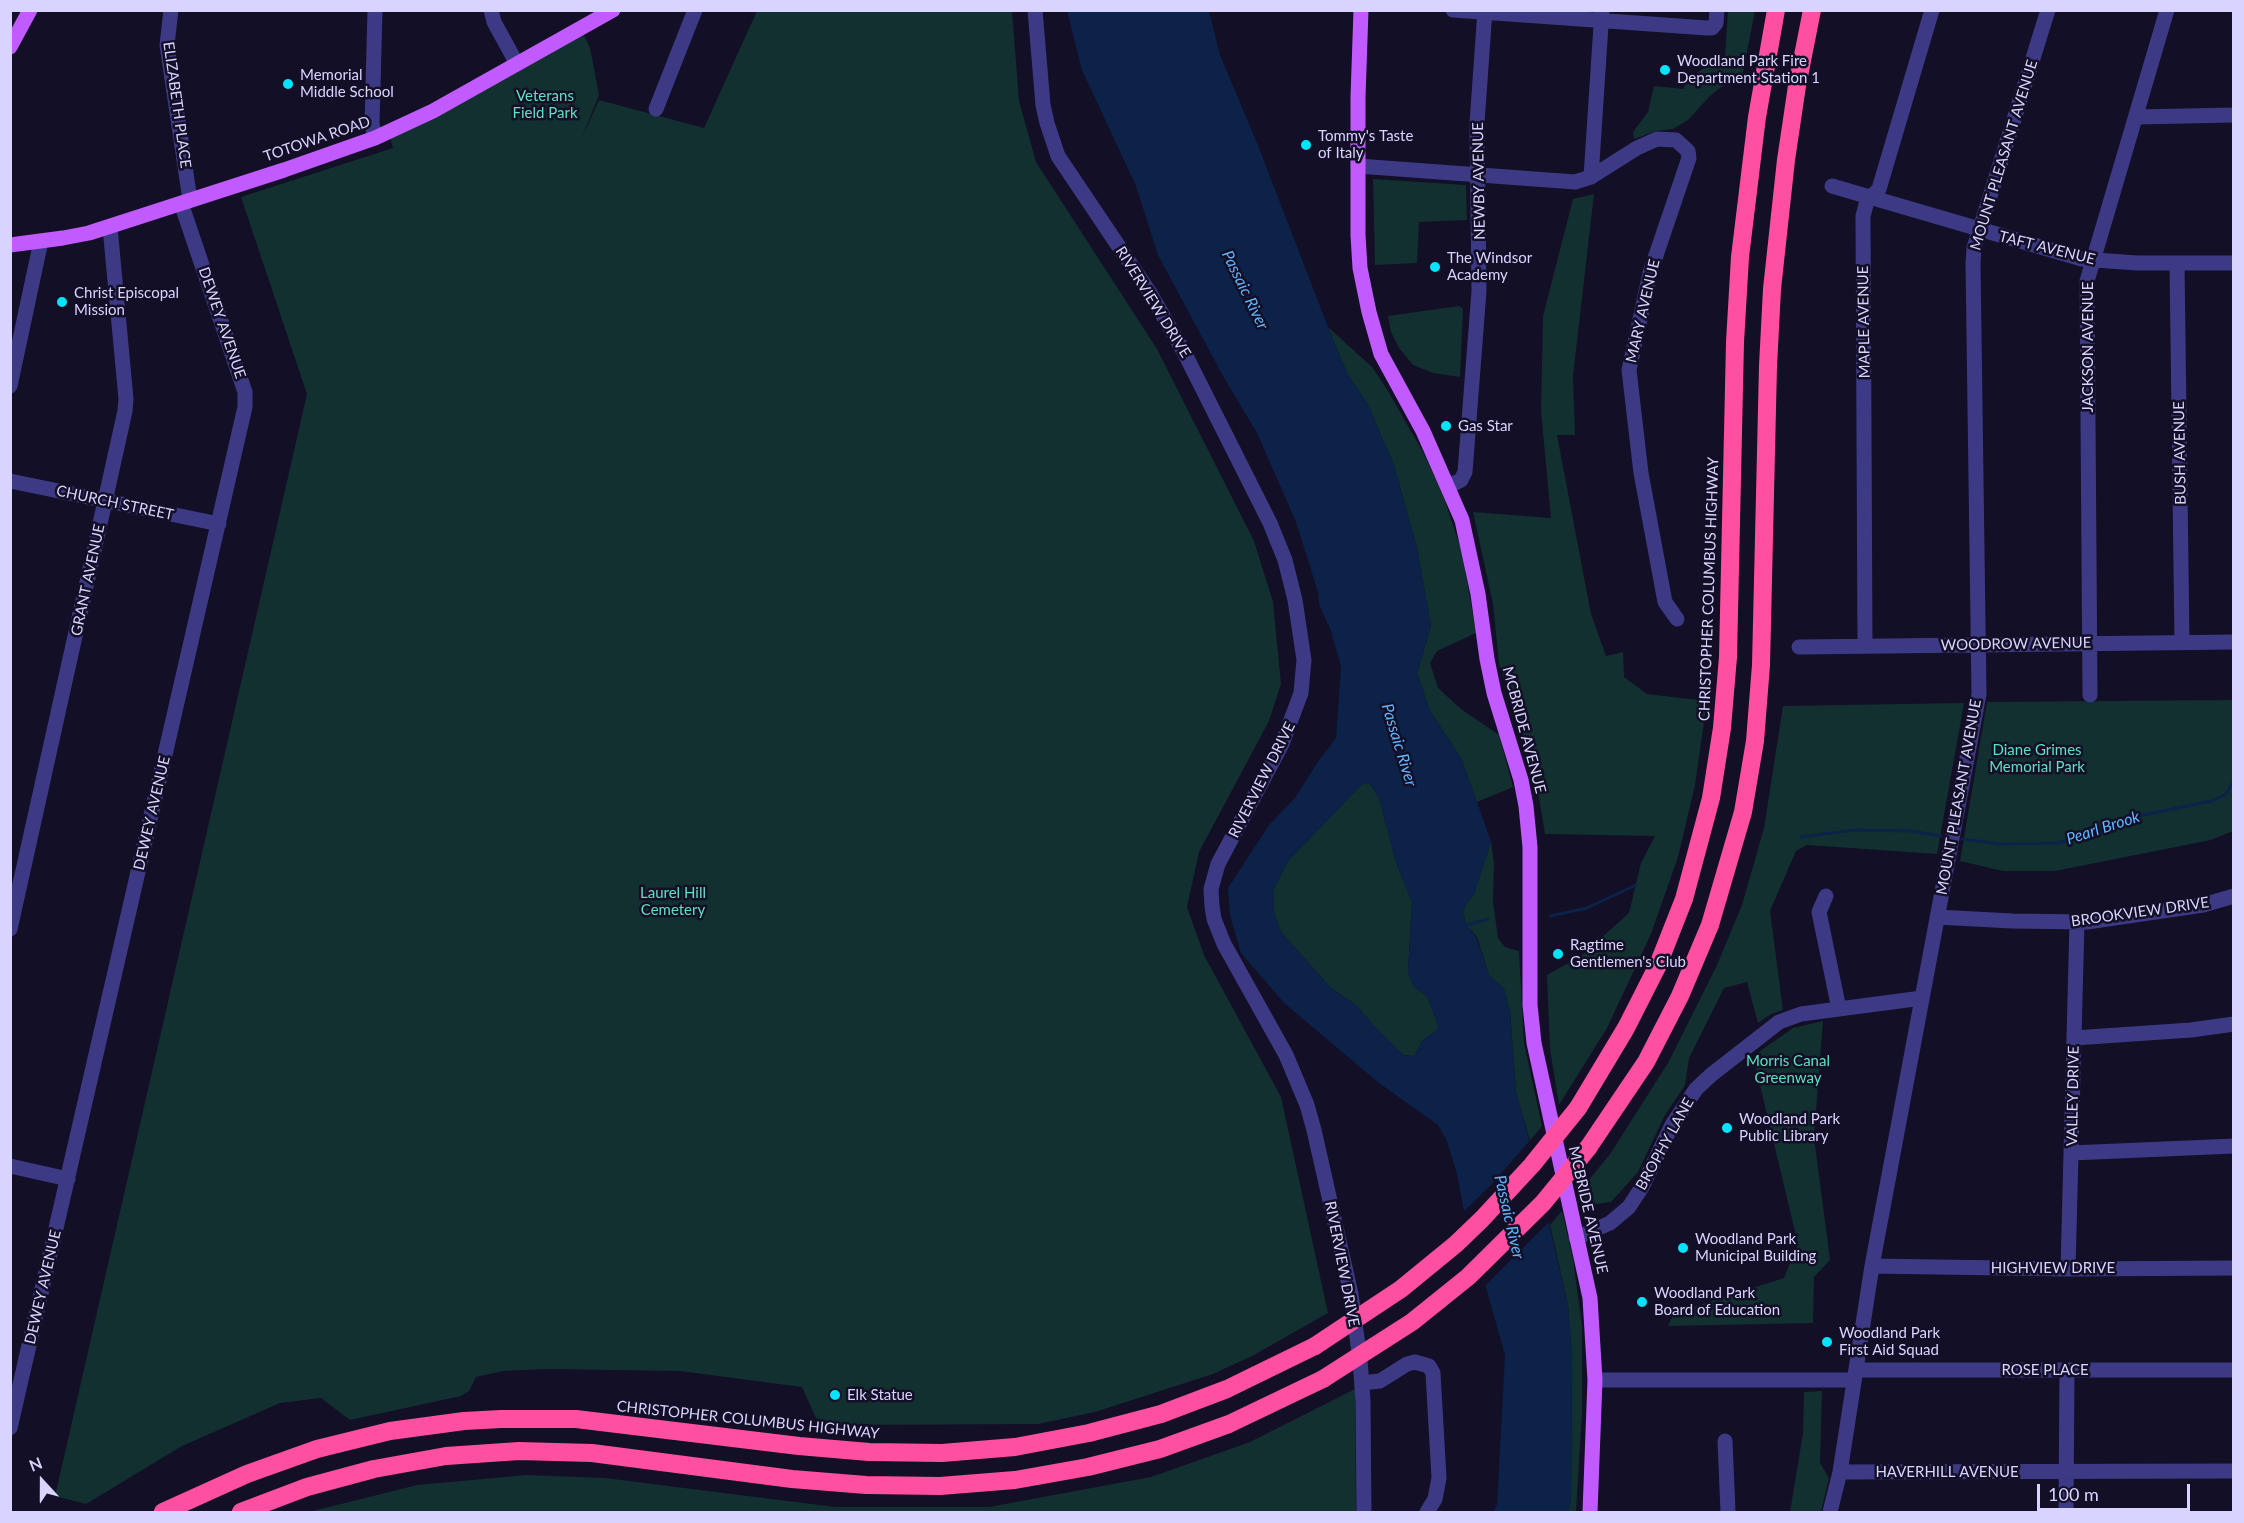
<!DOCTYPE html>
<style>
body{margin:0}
#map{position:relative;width:2244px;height:1523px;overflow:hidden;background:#130f26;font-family:Lato,sans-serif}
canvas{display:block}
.frame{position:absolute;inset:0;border:12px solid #d9d4ff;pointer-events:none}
.north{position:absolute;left:12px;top:1451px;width:60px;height:60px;-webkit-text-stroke:4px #130f26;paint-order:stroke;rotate:339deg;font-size:16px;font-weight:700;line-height:24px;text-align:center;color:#d9d4ff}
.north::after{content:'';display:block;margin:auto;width:21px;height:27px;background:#d9d4ff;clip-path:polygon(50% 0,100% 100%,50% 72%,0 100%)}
.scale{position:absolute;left:2037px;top:1484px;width:153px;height:27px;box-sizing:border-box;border:3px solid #d9d4ff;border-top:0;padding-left:8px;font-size:18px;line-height:21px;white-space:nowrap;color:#d9d4ff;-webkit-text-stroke:4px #130f26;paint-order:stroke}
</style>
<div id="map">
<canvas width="2244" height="1523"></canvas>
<div class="frame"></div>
<div class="north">N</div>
<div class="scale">100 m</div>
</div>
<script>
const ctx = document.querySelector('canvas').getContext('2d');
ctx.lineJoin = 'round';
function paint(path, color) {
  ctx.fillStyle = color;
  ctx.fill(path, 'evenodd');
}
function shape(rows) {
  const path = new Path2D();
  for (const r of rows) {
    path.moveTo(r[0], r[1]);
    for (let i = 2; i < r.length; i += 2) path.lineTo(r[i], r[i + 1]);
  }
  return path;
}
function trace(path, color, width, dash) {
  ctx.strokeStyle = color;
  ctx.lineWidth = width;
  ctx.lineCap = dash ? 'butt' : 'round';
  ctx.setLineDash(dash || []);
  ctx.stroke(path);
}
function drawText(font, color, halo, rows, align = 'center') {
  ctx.font = font + ' Lato,sans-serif';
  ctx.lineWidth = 5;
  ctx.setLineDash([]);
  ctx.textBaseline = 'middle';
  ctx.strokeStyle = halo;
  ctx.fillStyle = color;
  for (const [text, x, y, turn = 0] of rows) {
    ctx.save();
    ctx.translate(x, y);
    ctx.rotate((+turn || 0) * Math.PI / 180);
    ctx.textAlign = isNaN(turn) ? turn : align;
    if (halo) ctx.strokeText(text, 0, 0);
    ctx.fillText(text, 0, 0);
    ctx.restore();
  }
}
paint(shape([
 [757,11,1012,11,1019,101,1036,162,1157,349,1254,541,1273,602,1281,684,1269,721,1199,852,1187,907,1204,955,1281,1097,1328,1313,1254,1355,1213,1374,1095,1412,1038,1424,832,1425,816,1418,802,1387,680,1371,546,1369,503,1371,476,1377,469,1391,461,1396,350,1420,321,1398,280,1403,182,1446,86,1504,55,1496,307,394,241,197,393,148,390,138,582,31,590,48,599,95,581,140,599,100,704,128],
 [1728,11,1755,11,1742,77,1721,87,1710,96,1688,120,1673,129,1656,131,1634,139,1633,132,1648,112,1654,86,1684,89,1685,80,1725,55],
 [1373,179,1466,185,1467,220,1419,222,1417,263,1375,265],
 [1594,194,1573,376,1575,435,1557,435,1591,614,1606,656,1623,652,1624,677,1647,694,1707,701,1695,785,1678,857,1651,934,1607,1028,1559,1105,1550,1049,1547,975,1581,956,1629,913,1641,863,1655,836,1545,834,1537,785,1499,663,1493,604,1473,512,1551,518,1541,411,1543,316,1573,199],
 [1459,306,1463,309,1460,377,1433,373,1413,365,1399,348,1391,332,1388,316],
 [1328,327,1372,367,1388,391,1423,452,1443,495,1462,552,1476,633,1437,651,1430,663,1438,688,1461,709,1499,735,1513,787,1477,802,1461,758,1430,711,1417,673,1431,626,1417,548,1394,465,1368,405,1347,373],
 [2233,700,2233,831,2211,840,2055,871,2003,871,1960,861,1987,702],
 [1964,703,1937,854,1807,845,1796,851,1770,911,1783,1010,1771,1014,1758,1023,1747,982,1724,988,1689,1058,1685,1085,1665,1115,1638,1172,1611,1202,1590,1205,1580,1191,1610,1154,1668,1063,1717,965,1742,905,1764,828,1783,706],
 [1362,784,1370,784,1379,798,1396,862,1412,902,1408,972,1414,987,1427,996,1437,1022,1437,1030,1423,1040,1414,1056,1403,1055,1372,1024,1356,1005,1331,988,1281,932,1274,913,1273,890,1288,861],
 [1491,841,1494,864,1493,902,1498,938,1505,947,1519,951,1524,1043,1542,1126,1530,1141,1516,1092,1510,1012,1504,989,1489,975,1477,937,1466,925,1463,912,1466,904,1474,894],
 [1823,1021,1814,1137,1830,1260,1814,1277,1813,1323,1668,1326,1674,1313,1784,1278,1798,1244,1753,1056,1793,1028],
 [1562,1211,1573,1259,1582,1326,1582,1413,1576,1512,1568,1512,1571,1500,1572,1356,1568,1305,1550,1225],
 [1355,1389,1356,1512,309,1512,417,1485,527,1475,605,1478,835,1507,989,1507,1151,1477,1250,1442],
 [1822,1391,1820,1463,1829,1478,1821,1512,1790,1512,1803,1433,1804,1392]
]), '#12302f');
paint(shape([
 [1067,11,1209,11,1220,55,1257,143,1328,327,1347,373,1368,405,1394,465,1417,548,1431,626,1417,673,1430,711,1461,758,1491,841,1474,894,1466,904,1463,912,1466,925,1476,937,1489,975,1504,989,1510,1012,1516,1092,1528,1136,1568,1305,1572,1356,1571,1500,1568,1512,1493,1512,1497,1505,1505,1355,1463,1206,1457,1174,1447,1141,1438,1125,1379,1083,1284,1003,1241,953,1230,915,1228,888,1269,825,1295,798,1317,763,1336,738,1341,667,1331,631,1319,604,1318,592,1296,522,1257,433,1223,376,1158,255,1136,186,1082,70],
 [1362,784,1370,784,1379,798,1396,862,1412,902,1408,972,1414,987,1427,996,1437,1022,1437,1030,1423,1040,1414,1056,1403,1055,1372,1024,1356,1005,1331,988,1281,932,1274,913,1273,890,1288,861]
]), '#0c2248');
paint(shape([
 [1532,1138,1552,1219,1483,1288,1462,1213,1491,1185]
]), '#130f26');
trace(shape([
 [1801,837,1854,830,1911,831,1941,836],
 [1962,839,2000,844,2057,843,2112,828,2138,816,2212,801,2226,794,2234,780],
 [1550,916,1587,908,1636,885],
 [1466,925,1488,919]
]), '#0c2248', 3);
trace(shape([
 [171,10,167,45,190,200],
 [491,10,494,22,517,64],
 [1035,10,1043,105,1047,123,1058,156,1150,293,1184,352,1270,523,1285,560,1295,600,1304,660,1301,693,1282,744,1218,864,1211,889,1212,906,1214,919,1224,944,1286,1055,1307,1105,1314,1130,1351,1294,1360,1360,1363,1401,1364,1512],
 [1453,10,1707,28,1712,28,1716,23,1717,10],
 [656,109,695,10],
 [2136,117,2234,115],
 [375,138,372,124,375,10],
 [1358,166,1575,182,1591,177,1637,148,1657,139,1676,140,1688,151,1689,158,1650,273,1629,370,1641,473,1665,602,1677,619],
 [1591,177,1602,10],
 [1832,186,2082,259,2137,263,2234,263],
 [2177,263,2182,643],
 [10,386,41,241],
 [10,481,219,524],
 [1449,486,1461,480,1465,472,1479,291,1477,123,1485,10],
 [1865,646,1863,216,1867,201,1879,189,1932,10],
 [1799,647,2234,642],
 [2090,695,2087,281,2167,10],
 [1826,896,1819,912,1839,1009],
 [1937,917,2012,921,2087,922,2203,905,2234,896],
 [10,929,125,411,126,399,110,227],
 [2074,1038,2191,1030,2234,1024],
 [2071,1153,2234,1146],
 [10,1166,68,1179],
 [1576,1238,1610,1223,1629,1207,1642,1187,1672,1125,1696,1089,1711,1075,1779,1022,1801,1014,1922,998],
 [1872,1266,2068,1269,2234,1268],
 [2068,1269,2077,922],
 [1856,1370,2234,1370],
 [1595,1380,1854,1380],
 [1362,1383,1380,1381,1407,1364,1415,1362,1429,1366,1433,1373,1439,1478,1435,1499,1427,1512],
 [10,1428,245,407,245,392,181,203],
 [1725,1441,1728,1512],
 [1840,1472,2234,1471],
 [1830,1512,1840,1472,1872,1266,1979,694,1973,263,1974,248,2048,10],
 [2066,1512,2067,1370]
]), '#3d3a85', 15);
trace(shape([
 [1361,10,1358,97,1358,235,1360,268,1369,312,1381,354,1423,431,1462,520,1478,594,1487,659,1494,693,1521,780,1526,806,1530,847,1530,1005,1534,1043,1590,1298,1595,1380,1590,1512],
 [10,47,30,10],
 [10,245,63,238,89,233,284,170,375,138,433,111,613,10]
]), '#c25bff', 15);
trace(shape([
 [1578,1108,1626,1028,1658,965,1684,899,1711,798,1722,728,1728,657,1735,342,1740,257,1757,117,1776,10],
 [1588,1148,1646,1062,1680,996,1710,925,1743,812,1755,741,1761,665,1768,366,1772,289,1786,160,1797,86,1812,10],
 [163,1512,247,1474,317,1449,390,1431,464,1421,501,1419,576,1419,799,1446,869,1452,942,1453,1015,1447,1089,1433,1161,1414,1227,1389,1315,1346],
 [241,1512,307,1487,374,1469,446,1456,519,1451,592,1453,792,1479,866,1485,940,1486,1015,1480,1088,1467,1160,1449,1229,1424,1323,1379]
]), '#ff4fa3', 18);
trace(shape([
 [1315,1346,1401,1289,1456,1244,1482,1219,1532,1165,1578,1108],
 [1323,1379,1412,1322,1468,1277,1543,1203,1588,1148]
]), '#ff4fa3', 18);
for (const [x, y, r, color] of [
 [1665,70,6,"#00e5ff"],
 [288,84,6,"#00e5ff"],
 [1306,145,6,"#00e5ff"],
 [1435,267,6,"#00e5ff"],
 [62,302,6,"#00e5ff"],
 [1446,426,6,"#00e5ff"],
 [1558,954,6,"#00e5ff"],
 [1727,1128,6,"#00e5ff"],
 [1683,1248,6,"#00e5ff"],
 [1642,1302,6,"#00e5ff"],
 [1827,1342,6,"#00e5ff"],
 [835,1395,6,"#00e5ff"]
]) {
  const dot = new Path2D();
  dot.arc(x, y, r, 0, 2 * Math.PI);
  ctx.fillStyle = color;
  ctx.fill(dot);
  trace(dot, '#130f26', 2);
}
drawText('15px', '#d9d4ff', '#130f26', [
 ["Woodland Park Fire",1677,61],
 ["Department Station 1",1677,78],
 ["Memorial",300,75],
 ["Middle School",300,92],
 ["Tommy's Taste",1318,136],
 ["of Italy",1318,153],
 ["The Windsor",1447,258],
 ["Academy",1447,275],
 ["Christ Episcopal",74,293],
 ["Mission",74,310],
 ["Gas Star",1458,426],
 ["Ragtime",1570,945],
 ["Gentlemen's Club",1570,962],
 ["Woodland Park",1739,1119],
 ["Public Library",1739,1136],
 ["Woodland Park",1695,1239],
 ["Municipal Building",1695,1256],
 ["Woodland Park",1654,1293],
 ["Board of Education",1654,1310],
 ["Woodland Park",1839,1333],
 ["First Aid Squad",1839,1350],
 ["Elk Statue",847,1395]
], 'left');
drawText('15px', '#5fe0c0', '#130f26', [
 ["Veterans",545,96],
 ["Field Park",545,113],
 ["Diane Grimes",2037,750],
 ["Memorial Park",2037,767],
 ["Laurel Hill",673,893],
 ["Cemetery",673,910],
 ["Morris Canal",1788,1061],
 ["Greenway",1788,1078]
]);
drawText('15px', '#d9d4ff', '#130f26', [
 ["ELIZABETH PLACE",177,105,82],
 ["TOTOWA ROAD",317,139,-19],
 ["MOUNT PLEASANT AVENUE",2004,155,-73],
 ["NEWBY AVENUE",1479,181,-91],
 ["TAFT AVENUE",2047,248,14],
 ["RIVERVIEW DRIVE",1153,302,58],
 ["MARY AVENUE",1643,311,-77],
 ["MAPLE AVENUE",1864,322,-91],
 ["DEWEY AVENUE",222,323,71],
 ["JACKSON AVENUE",2088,347,-90],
 ["BUSH AVENUE",2180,453,-91],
 ["CHURCH STREET",115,503,12],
 ["GRANT AVENUE",88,580,-78],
 ["CHRISTOPHER COLUMBUS HIGHWAY",1709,589,-88],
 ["WOODROW AVENUE",2016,644,-1],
 ["MCBRIDE AVENUE",1524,730,75],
 ["RIVERVIEW DRIVE",1262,780,-63],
 ["MOUNT PLEASANT AVENUE",1959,797,-80],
 ["DEWEY AVENUE",152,813,-77],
 ["BROOKVIEW DRIVE",2140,912,-8],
 ["VALLEY DRIVE",2073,1096,-89],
 ["BROPHY LANE",1665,1144,-61],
 ["MCBRIDE AVENUE",1588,1210,77],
 ["RIVERVIEW DRIVE",1342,1264,79],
 ["HIGHVIEW DRIVE",2053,1268],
 ["DEWEY AVENUE",43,1287,-77],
 ["ROSE PLACE",2045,1370],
 ["CHRISTOPHER COLUMBUS HIGHWAY",748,1420,6],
 ["HAVERHILL AVENUE",1947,1472]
]);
drawText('italic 16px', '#62b6ff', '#130f26', [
 ["Passaic River",1245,290,64],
 ["Passaic River",1399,745,73],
 ["Pearl Brook",2103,828,-18],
 ["Passaic River",1509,1217,77]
]);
</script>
